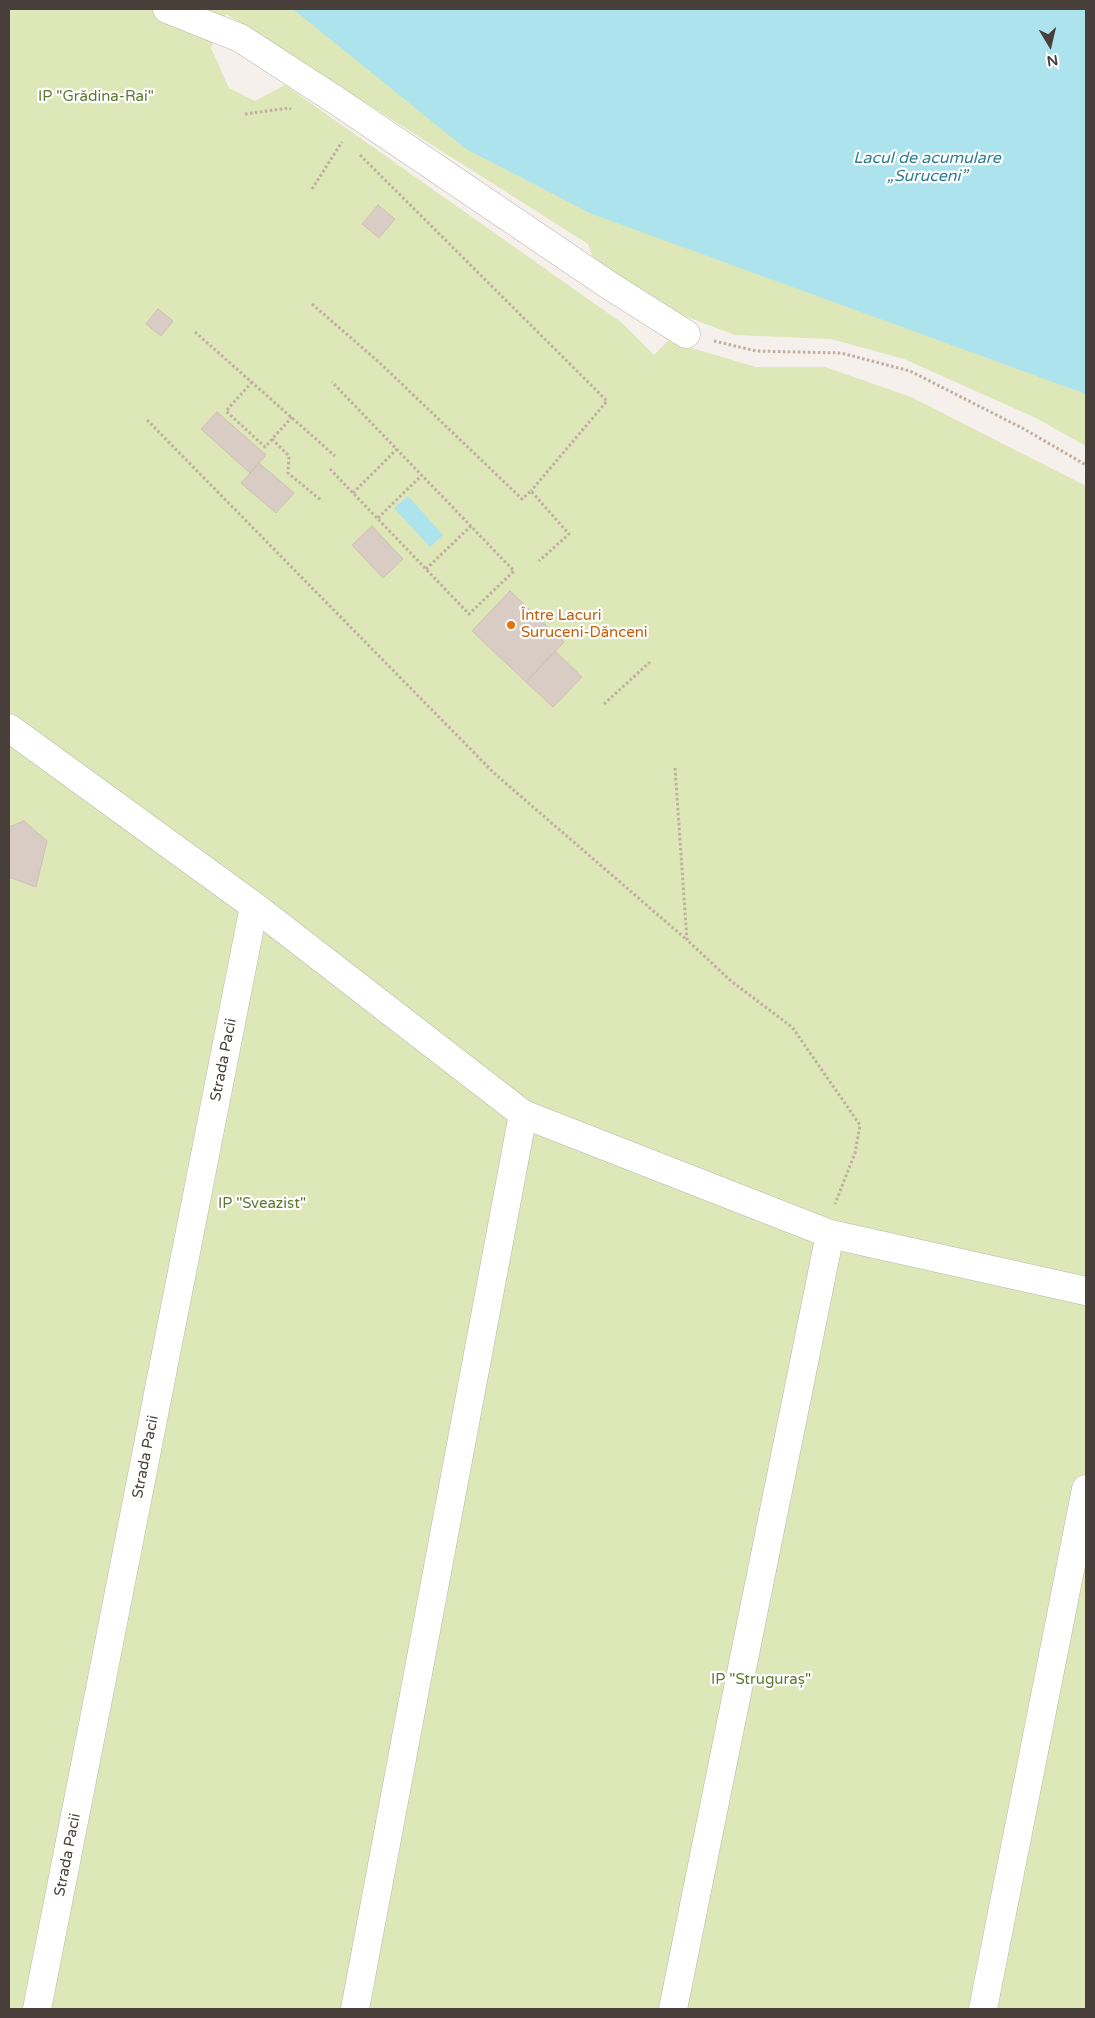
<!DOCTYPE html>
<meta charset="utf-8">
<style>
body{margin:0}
#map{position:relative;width:1095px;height:2018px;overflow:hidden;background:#f5f0ec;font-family:"Varela Round",sans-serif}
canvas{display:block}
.frame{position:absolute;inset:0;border:10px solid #493f3a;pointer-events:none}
.north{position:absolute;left:1025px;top:20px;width:50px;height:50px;-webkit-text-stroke:4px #fff;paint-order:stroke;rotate:171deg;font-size:14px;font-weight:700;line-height:20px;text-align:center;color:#493f3a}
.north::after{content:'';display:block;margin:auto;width:18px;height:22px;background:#493f3a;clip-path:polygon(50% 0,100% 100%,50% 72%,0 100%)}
</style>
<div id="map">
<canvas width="1095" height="2018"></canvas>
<div class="frame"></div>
<div class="north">N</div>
</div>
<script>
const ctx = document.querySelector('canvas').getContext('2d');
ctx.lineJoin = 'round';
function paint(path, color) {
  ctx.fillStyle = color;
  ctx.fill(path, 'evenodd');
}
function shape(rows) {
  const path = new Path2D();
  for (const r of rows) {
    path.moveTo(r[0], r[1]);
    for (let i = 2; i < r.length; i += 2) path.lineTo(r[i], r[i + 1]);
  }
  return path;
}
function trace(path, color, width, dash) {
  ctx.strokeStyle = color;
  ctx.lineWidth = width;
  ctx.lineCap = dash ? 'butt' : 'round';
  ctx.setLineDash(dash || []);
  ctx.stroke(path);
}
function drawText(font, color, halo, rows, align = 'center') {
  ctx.font = font + ' "Varela Round",sans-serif';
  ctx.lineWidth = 4.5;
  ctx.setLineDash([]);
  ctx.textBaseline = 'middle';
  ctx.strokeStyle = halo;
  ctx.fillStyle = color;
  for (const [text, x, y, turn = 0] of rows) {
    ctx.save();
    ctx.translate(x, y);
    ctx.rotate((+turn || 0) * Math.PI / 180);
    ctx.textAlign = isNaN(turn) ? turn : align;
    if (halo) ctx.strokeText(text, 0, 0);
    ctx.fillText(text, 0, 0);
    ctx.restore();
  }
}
paint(shape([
 [9,9,312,9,1086,369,1086,446,1036,418,904,359,831,339,735,335,674,312,595,263,588,244,226,14,211,48,229,88,255,101,285,85,622,323,654,355,668,341,756,367,825,367,911,397,1086,486,1086,2009,9,2009]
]), '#dde7b7');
paint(shape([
 [293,9,1086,9,1086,394,592,214,466,149],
 [408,496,443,535,430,547,394,508]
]), '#ade3ed');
const building = shape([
 [378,205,395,219,379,238,362,224,378,205],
 [158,309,173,321,161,336,146,324,158,309],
 [217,412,266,455,250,473,201,429,217,412],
 [259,463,294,493,276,513,241,483,259,463],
 [372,526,403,559,383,578,352,545,372,526],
 [510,591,564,642,526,682,472,631,510,591],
 [555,651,582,677,553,707,526,682,555,651],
 [24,821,47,841,36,887,9,877,9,827,24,821]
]);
paint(building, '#d9ccc5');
trace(building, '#d1bfb5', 1);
const minor = shape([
 [167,9,240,38,337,101,610,286,686,334],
 [9,728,254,906,523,1114,830,1234,1086,1291],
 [37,2009,254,906],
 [355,2009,523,1114],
 [673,2009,830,1234],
 [983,2009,1086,1489]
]);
trace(minor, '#c0b6af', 29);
trace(shape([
 [245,114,289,108,291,109],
 [360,155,607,401,531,491],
 [312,189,342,142],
 [312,304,380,363,522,499,531,491,569,534,539,561],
 [195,332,335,456],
 [714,341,756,351,841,353,910,371,1024,429,1086,465],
 [252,382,226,411,265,447,292,417],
 [147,420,495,774,687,940],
 [272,439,289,456,288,473,322,501],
 [330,469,469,614,514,571,332,382],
 [353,493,397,449],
 [378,518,422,475],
 [426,569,471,526],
 [604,704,650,662],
 [675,768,687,940,731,981,792,1027,860,1125,855,1153,835,1204]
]), '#c1aea1', 3, [2.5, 2.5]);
trace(minor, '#fff', 28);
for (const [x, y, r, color] of [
 [511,625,5,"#e8710a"]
]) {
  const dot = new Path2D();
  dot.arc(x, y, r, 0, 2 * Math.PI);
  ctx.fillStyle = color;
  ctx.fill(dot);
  trace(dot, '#fff', 2);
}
drawText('15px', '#5d792f', '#fff', [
 ["IP \"Grădina-Rai\"",96,97],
 ["IP \"Sveazist\"",262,1204],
 ["IP \"Struguraș\"",761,1680]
]);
drawText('15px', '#c56008', '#fff', [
 ["Între Lacuri",521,616],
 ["Suruceni-Dănceni",521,633]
], 'left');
drawText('15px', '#493f3a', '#fff', [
 ["Strada Pacii",224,1060,-79],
 ["Strada Pacii",146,1457,-79],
 ["Strada Pacii",68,1855,-79]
]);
drawText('italic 16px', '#2f7f91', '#fff', [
 ["Lacul de acumulare",927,159],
 ["„Suruceni”",927,177]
]);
</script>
